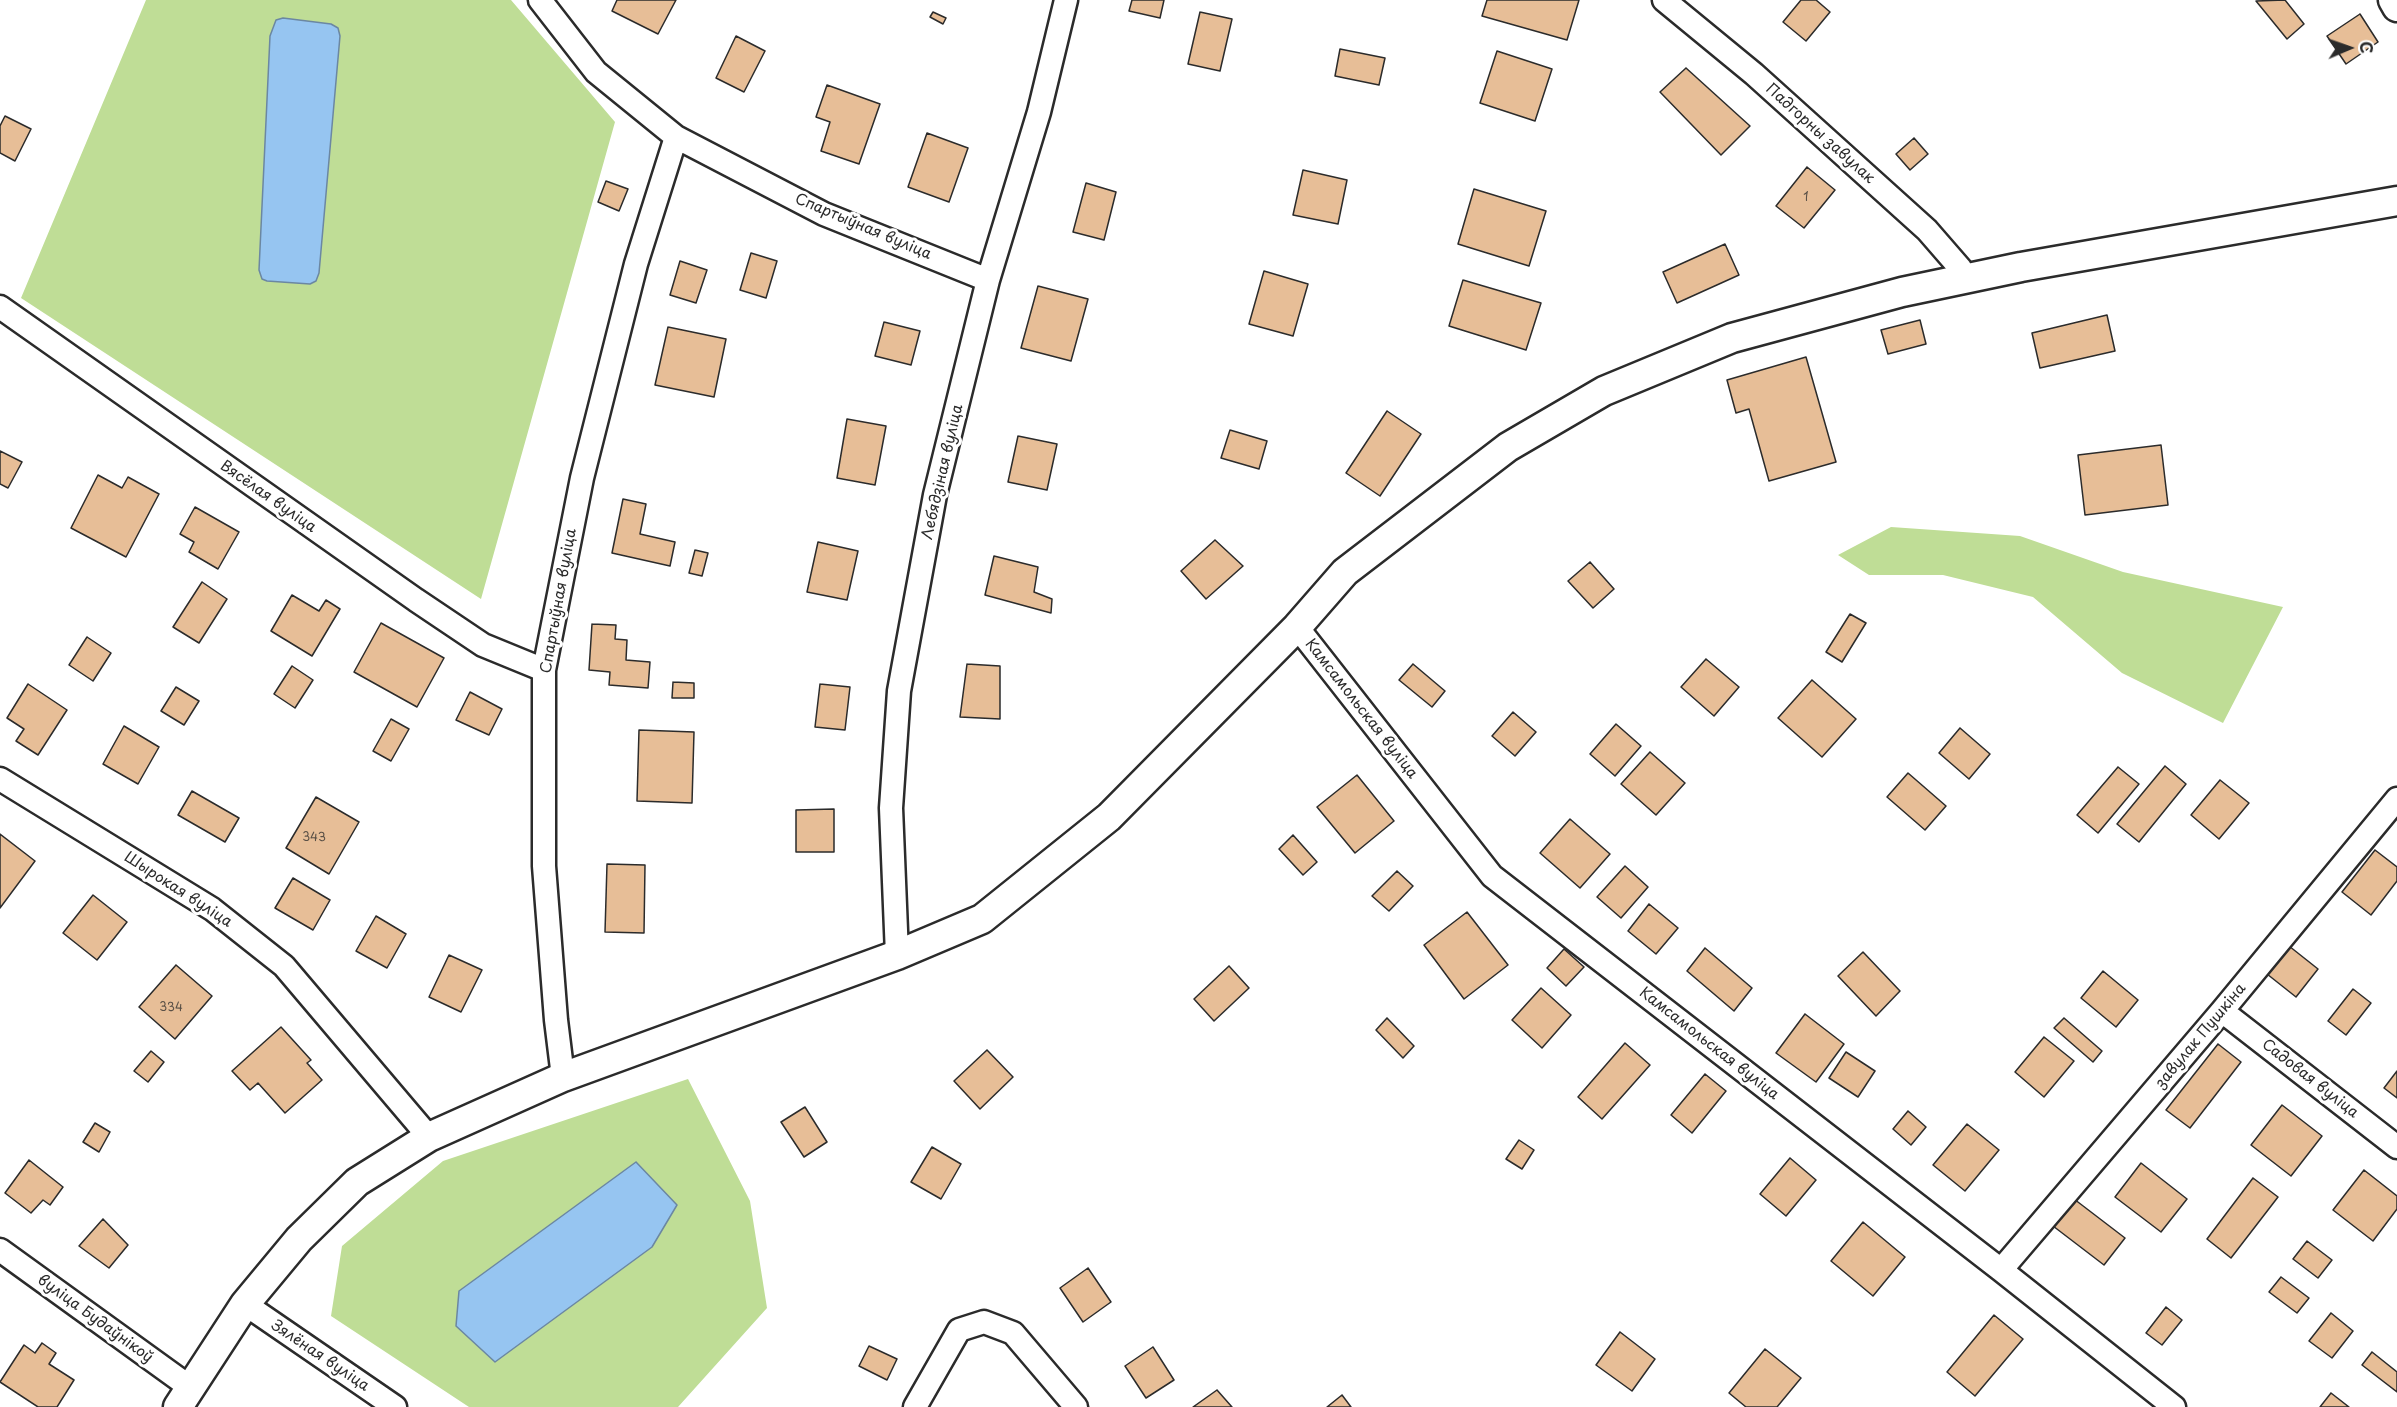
<!DOCTYPE html>
<meta charset="utf-8">
<style>
body{margin:0}
#map{position:relative;width:2397px;height:1407px;overflow:hidden;background:#fff;font-family:"Playpen Sans",sans-serif}
canvas{display:block}
.north{position:absolute;left:2319px;top:18px;width:60px;height:60px;-webkit-text-stroke:4px #fff;paint-order:stroke;rotate:88deg;font-size:16px;font-weight:700;line-height:24px;text-align:center;color:#2b2b2b}
.north::after{content:'';display:block;margin:auto;width:21px;height:27px;background:#2b2b2b;clip-path:polygon(50% 0,100% 100%,50% 72%,0 100%)}
</style>
<div id="map">
<canvas width="2397" height="1407"></canvas>
<div class="north">С</div>
</div>
<script>
const ctx = document.querySelector('canvas').getContext('2d');
ctx.lineJoin = 'round';
function paint(path, color) {
  ctx.fillStyle = color;
  ctx.fill(path, 'evenodd');
}
function shape(rows) {
  const path = new Path2D();
  for (const r of rows) {
    path.moveTo(r[0], r[1]);
    for (let i = 2; i < r.length; i += 2) path.lineTo(r[i], r[i + 1]);
  }
  return path;
}
function trace(path, color, width, dash) {
  ctx.strokeStyle = color;
  ctx.lineWidth = width;
  ctx.lineCap = dash ? 'butt' : 'round';
  ctx.setLineDash(dash || []);
  ctx.stroke(path);
}
function drawText(font, color, halo, rows, align = 'center') {
  ctx.font = font + ' "Playpen Sans",sans-serif';
  ctx.lineWidth = 6;
  ctx.setLineDash([]);
  ctx.textBaseline = 'middle';
  ctx.strokeStyle = halo;
  ctx.fillStyle = color;
  for (const [text, x, y, turn = 0] of rows) {
    ctx.save();
    ctx.translate(x, y);
    ctx.rotate((+turn || 0) * Math.PI / 180);
    ctx.textAlign = isNaN(turn) ? turn : align;
    if (halo) ctx.strokeText(text, 0, 0);
    ctx.fillText(text, 0, 0);
    ctx.restore();
  }
}
paint(shape([
 [146,0,511,0,615,122,481,599,21,298],
 [1891,527,2020,536,2123,572,2283,607,2223,723,2122,673,2033,597,1943,575,1869,575,1838,555],
 [688,1079,750,1201,767,1308,678,1407,469,1407,331,1316,342,1246,443,1161]
]), '#bfdd96');
const water = shape([
 [283,18,331,24,338,28,340,36,319,273,316,281,310,284,267,281,262,279,259,270,270,36,276,20,283,18],
 [636,1162,677,1205,652,1247,495,1362,456,1326,459,1291,636,1162]
]);
paint(water, '#96c5f1');
trace(water, '#6b87a2', 1.5);
const building = shape([
 [617,0,676,0,658,34,612,11,617,0],
 [1132,0,1164,0,1160,18,1129,11,1132,0],
 [1487,0,1579,0,1567,40,1482,16,1487,0],
 [1801,0,1816,0,1830,12,1806,41,1783,22,1801,0],
 [2285,0,2304,24,2287,39,2256,1,2285,0],
 [933,12,946,18,943,24,930,17,933,12],
 [1200,12,1232,19,1220,71,1188,64,1200,12],
 [2360,14,2378,42,2346,64,2327,36,2360,14],
 [736,36,765,51,744,92,716,78,736,36],
 [1340,49,1385,58,1379,85,1335,76,1340,49],
 [1497,51,1552,69,1535,121,1480,103,1497,51],
 [1686,68,1750,126,1721,155,1660,92,1686,68],
 [827,85,880,104,859,164,821,151,830,122,816,117,827,85],
 [5,116,31,129,15,161,0,153,0,126,5,116],
 [927,133,968,148,949,202,908,187,927,133],
 [1914,138,1928,154,1910,170,1896,154,1914,138],
 [1807,167,1835,190,1804,228,1776,206,1807,167],
 [1303,170,1347,180,1338,224,1293,215,1303,170],
 [606,181,628,189,619,211,598,202,606,181],
 [1086,183,1116,192,1104,240,1073,232,1086,183],
 [1474,189,1546,211,1529,266,1458,244,1474,189],
 [1725,244,1739,275,1677,303,1663,272,1725,244],
 [751,253,777,261,766,298,740,290,751,253],
 [680,261,707,270,696,303,670,295,680,261],
 [1264,271,1308,284,1293,336,1249,324,1264,271],
 [1463,280,1541,303,1526,350,1449,326,1463,280],
 [1038,286,1088,299,1071,361,1021,348,1038,286],
 [2107,315,2115,351,2040,368,2032,333,2107,315],
 [1920,320,1926,344,1888,354,1881,330,1920,320],
 [884,322,920,331,911,365,875,356,884,322],
 [668,327,726,339,714,397,655,385,668,327],
 [1806,357,1836,462,1769,481,1749,409,1736,413,1727,380,1806,357],
 [1387,411,1421,434,1380,496,1346,473,1387,411],
 [847,419,886,426,875,485,837,478,847,419],
 [1230,430,1267,441,1259,469,1221,458,1230,430],
 [1018,436,1057,444,1047,490,1008,482,1018,436],
 [2161,445,2168,505,2085,515,2078,455,2161,445],
 [0,451,22,462,8,488,0,484,0,451],
 [98,475,122,488,128,477,159,494,126,557,71,528,98,475],
 [623,499,646,504,640,534,675,542,670,566,612,553,623,499],
 [195,507,239,532,218,569,189,552,194,542,180,534,195,507],
 [1215,540,1243,566,1206,599,1181,571,1215,540],
 [818,542,858,551,847,600,807,592,818,542],
 [695,550,708,553,702,576,689,573,695,550],
 [994,556,1038,567,1034,592,1052,599,1051,613,985,595,994,556],
 [1590,562,1614,589,1593,608,1568,581,1590,562],
 [202,582,227,599,199,643,173,627,202,582],
 [292,595,319,611,326,600,340,609,312,656,271,631,292,595],
 [1850,614,1866,623,1842,662,1826,652,1850,614],
 [381,623,444,658,417,707,354,672,381,623],
 [592,624,616,625,615,639,627,640,626,660,650,662,648,688,609,685,610,672,589,670,592,624],
 [87,637,111,653,93,681,69,665,87,637],
 [1706,659,1739,687,1714,716,1681,687,1706,659],
 [967,664,1000,666,1000,719,960,717,967,664],
 [1413,664,1445,691,1432,707,1399,680,1413,664],
 [292,666,313,680,295,708,274,694,292,666],
 [1812,680,1856,719,1822,757,1778,718,1812,680],
 [673,682,694,683,694,698,672,698,673,682],
 [28,684,67,710,38,755,16,741,24,729,7,718,28,684],
 [820,684,850,687,845,730,815,727,820,684],
 [176,687,199,701,184,725,161,711,176,687],
 [470,692,502,709,489,735,456,720,470,692],
 [1513,712,1536,732,1515,756,1492,736,1513,712],
 [391,719,409,729,391,761,373,751,391,719],
 [1616,724,1641,746,1615,776,1590,754,1616,724],
 [124,726,159,747,138,784,103,764,124,726],
 [1960,728,1990,754,1969,779,1939,753,1960,728],
 [639,730,694,732,692,803,637,801,639,730],
 [1650,752,1685,783,1656,815,1621,784,1650,752],
 [2165,766,2186,784,2139,842,2117,824,2165,766],
 [2118,767,2139,784,2098,833,2077,815,2118,767],
 [1908,773,1946,806,1925,830,1887,797,1908,773],
 [1357,775,1394,821,1355,853,1317,807,1357,775],
 [2220,780,2249,803,2219,839,2191,815,2220,780],
 [192,791,239,818,225,842,178,815,192,791],
 [316,797,359,822,329,874,286,848,316,797],
 [834,809,834,852,796,852,796,810,834,809],
 [1570,819,1610,854,1580,888,1540,853,1570,819],
 [0,834,35,861,0,908,0,834],
 [1293,835,1317,862,1303,875,1279,849,1293,835],
 [2375,850,2397,867,2397,881,2371,915,2342,892,2375,850],
 [607,864,645,865,644,933,605,932,607,864],
 [1625,866,1648,887,1621,918,1597,897,1625,866],
 [1397,871,1413,886,1389,911,1372,896,1397,871],
 [293,878,330,900,313,930,275,908,293,878],
 [93,895,127,922,97,960,63,933,93,895],
 [1649,904,1678,928,1656,954,1628,931,1649,904],
 [1467,912,1508,965,1464,999,1424,945,1467,912],
 [376,916,406,934,387,968,356,951,376,916],
 [2289,946,2318,969,2296,997,2267,974,2289,946],
 [1705,948,1752,988,1734,1011,1687,971,1705,948],
 [1564,949,1584,967,1566,986,1547,968,1564,949],
 [1863,952,1900,991,1876,1016,1838,976,1863,952],
 [449,955,482,970,461,1012,429,997,449,955],
 [176,965,212,996,175,1039,139,1007,176,965],
 [1229,966,1249,988,1214,1021,1194,999,1229,966],
 [2103,971,2138,1000,2116,1027,2081,998,2103,971],
 [1541,988,1571,1015,1542,1048,1512,1020,1541,988],
 [2353,989,2371,1003,2346,1035,2328,1021,2353,989],
 [1805,1014,1844,1044,1816,1082,1776,1053,1805,1014],
 [1387,1018,1414,1046,1403,1058,1376,1030,1387,1018],
 [2064,1018,2102,1051,2093,1062,2054,1028,2064,1018],
 [281,1027,311,1060,307,1063,322,1080,285,1113,258,1083,250,1090,232,1071,281,1027],
 [2044,1037,2074,1061,2044,1097,2015,1072,2044,1037],
 [1625,1043,1650,1065,1602,1119,1578,1097,1625,1043],
 [2218,1044,2241,1062,2190,1128,2166,1110,2218,1044],
 [987,1050,1013,1077,980,1109,954,1081,987,1050],
 [151,1051,164,1062,148,1082,134,1071,151,1051],
 [1846,1052,1875,1071,1858,1097,1829,1078,1846,1052],
 [2397,1071,2397,1098,2384,1088,2397,1071],
 [1705,1074,1726,1091,1692,1133,1671,1115,1705,1074],
 [2282,1105,2322,1136,2291,1176,2251,1145,2282,1105],
 [805,1107,827,1142,804,1157,781,1122,805,1107],
 [1908,1111,1926,1127,1911,1145,1893,1129,1908,1111],
 [95,1123,110,1132,99,1152,83,1142,95,1123],
 [1967,1124,1999,1150,1965,1191,1933,1165,1967,1124],
 [1519,1140,1534,1150,1522,1169,1506,1159,1519,1140],
 [932,1147,961,1164,941,1199,911,1182,932,1147],
 [1790,1158,1816,1180,1786,1216,1760,1194,1790,1158],
 [29,1160,63,1187,50,1205,43,1200,31,1213,5,1193,29,1160],
 [2141,1163,2187,1199,2161,1232,2115,1197,2141,1163],
 [2364,1170,2397,1196,2397,1209,2373,1241,2333,1210,2364,1170],
 [2253,1178,2278,1197,2231,1258,2207,1239,2253,1178],
 [2074,1199,2125,1238,2104,1265,2053,1226,2074,1199],
 [103,1219,128,1245,109,1268,79,1246,103,1219],
 [1863,1222,1905,1257,1873,1296,1831,1261,1863,1222],
 [2307,1241,2332,1260,2318,1278,2293,1259,2307,1241],
 [1088,1268,1111,1302,1083,1322,1060,1288,1088,1268],
 [2281,1277,2309,1298,2297,1313,2269,1292,2281,1277],
 [2166,1307,2182,1320,2162,1345,2146,1333,2166,1307],
 [2331,1313,2353,1331,2332,1358,2309,1341,2331,1313],
 [1994,1315,2023,1339,1975,1396,1947,1372,1994,1315],
 [1620,1332,1655,1359,1632,1391,1596,1365,1620,1332],
 [42,1343,56,1353,49,1364,74,1380,57,1407,38,1407,0,1382,24,1345,35,1353,42,1343],
 [869,1346,897,1359,887,1380,859,1366,869,1346],
 [1153,1347,1174,1380,1146,1398,1125,1366,1153,1347],
 [1765,1349,1801,1378,1777,1407,1746,1407,1729,1393,1765,1349],
 [2372,1352,2397,1372,2397,1392,2362,1365,2372,1352],
 [1217,1390,1232,1407,1193,1407,1217,1390],
 [2331,1393,2349,1407,2320,1407,2331,1393],
 [1342,1395,1351,1407,1327,1407,1342,1395]
]);
paint(building, '#e7be97');
trace(building, '#2b2b2b', 1.5);
const minor = shape([
 [540,0,596,72,676,137,824,214,988,280],
 [1664,0,1754,74,1927,230,1960,268,1965,278],
 [0,307,416,600,483,645,544,670],
 [1297,627,1492,876,2001,1270,2174,1407],
 [0,779,212,909,284,966,429,1137],
 [897,955,891,808,899,691,935,495,988,280,1039,112,1066,0],
 [2222,1011,2397,1147],
 [563,1077,556,1020,544,866,544,670,582,478,636,264,676,137],
 [0,1250,191,1388],
 [2001,1270,2222,1011,2397,799],
 [245,1304,395,1407],
 [915,1407,959,1330,984,1322,1013,1333,1076,1407]
]);
const tertiary = shape([
 [2393,0,2397,7],
 [178,1407,245,1304,299,1239,357,1182,429,1137,563,1077,897,955,982,919,1109,817,1297,627,1345,572,1508,447,1604,391,1732,338,1902,292,2021,267,2397,201]
]);
trace(minor, '#2b2b2b', 27);
trace(tertiary, '#2b2b2b', 33);
trace(minor, '#fff', 22);
trace(tertiary, '#fff', 28);
drawText('12px', '#5a5046', null, [
 ["1",1806,198],
 ["343",314,838],
 ["334",171,1008]
]);
drawText('15px', '#2b2b2b', '#fff', [
 ["Падгорны завулак",1820,134,42],
 ["Спартыўная вуліца",863,227,23],
 ["Лебядзіная вуліца",943,472,-77],
 ["Вясёлая вуліца",268,497,35],
 ["Спартыўная вуліца",559,601,-80],
 ["Камсамольская вуліца",1361,709,52],
 ["Шырокая вуліца",178,890,33],
 ["завулак Пушкіна",2201,1036,-50],
 ["Камсамольская вуліца",1709,1044,38],
 ["Садовая вуліца",2310,1079,38],
 ["вуліца Будаўнікоў",95,1319,36],
 ["Зялёная вуліца",320,1356,34]
]);
</script>
